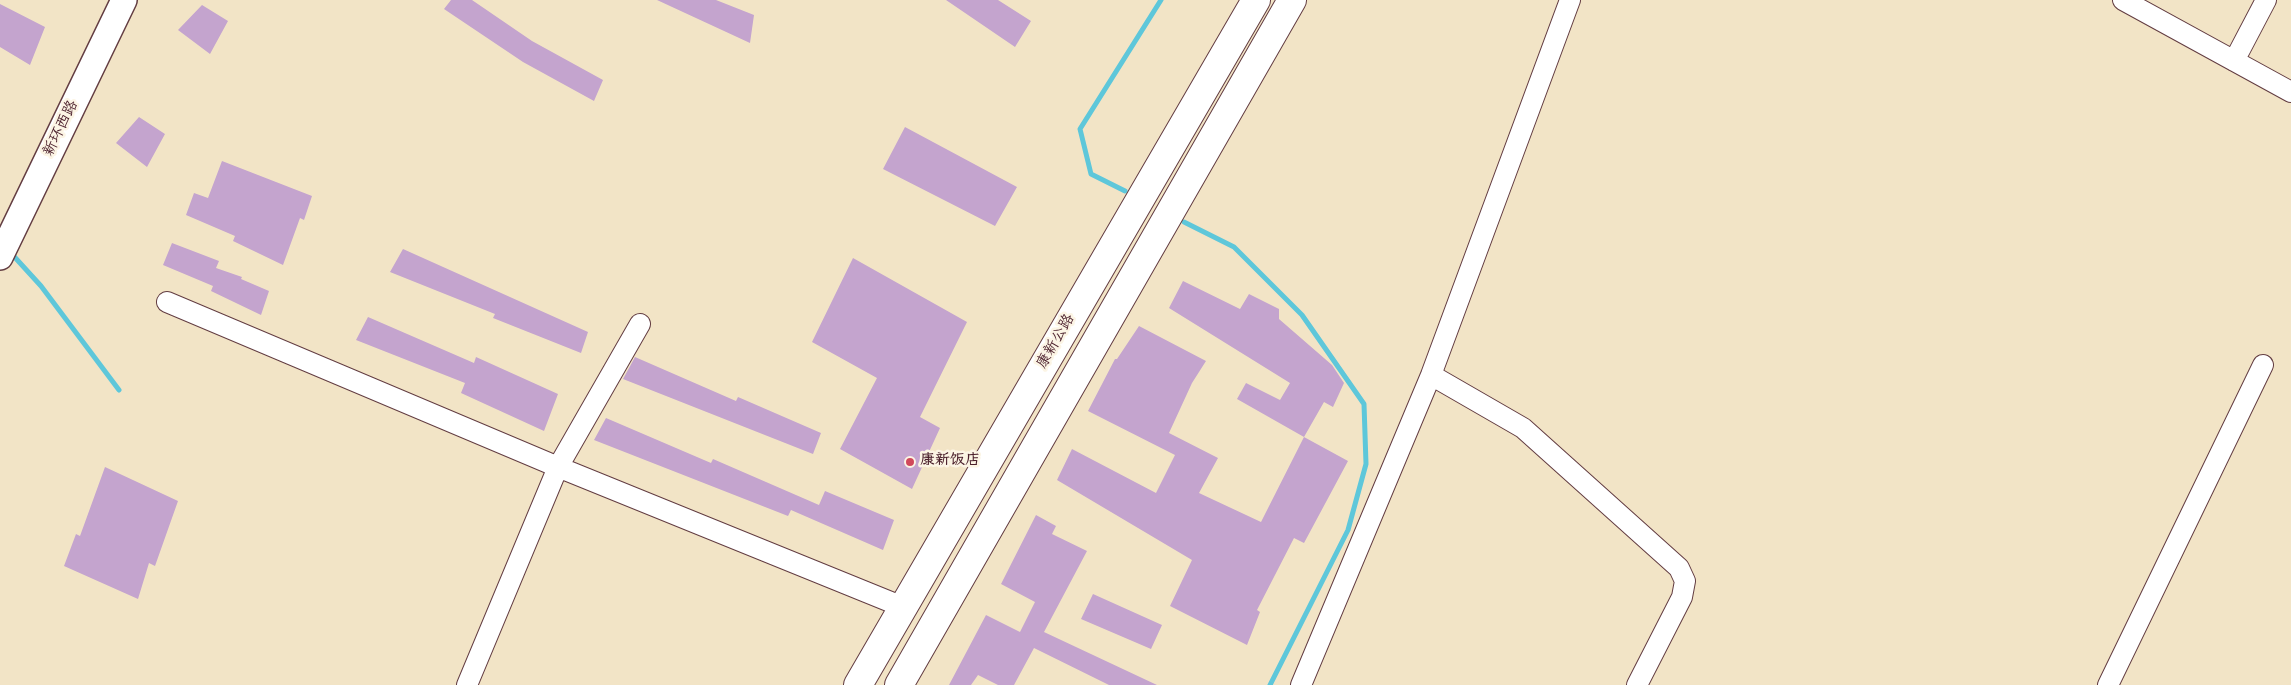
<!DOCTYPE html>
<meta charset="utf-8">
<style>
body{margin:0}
canvas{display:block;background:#f2e4c6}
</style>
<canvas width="2291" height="685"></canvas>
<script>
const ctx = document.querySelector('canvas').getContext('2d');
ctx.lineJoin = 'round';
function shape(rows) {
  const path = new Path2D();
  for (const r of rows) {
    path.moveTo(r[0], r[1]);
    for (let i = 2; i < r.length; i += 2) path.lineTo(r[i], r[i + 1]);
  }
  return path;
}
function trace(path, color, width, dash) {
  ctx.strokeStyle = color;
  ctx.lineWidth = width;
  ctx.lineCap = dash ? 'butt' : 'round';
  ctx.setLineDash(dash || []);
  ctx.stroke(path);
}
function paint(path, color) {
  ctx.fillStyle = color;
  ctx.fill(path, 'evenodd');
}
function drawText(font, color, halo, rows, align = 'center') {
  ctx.font = font + ' "Gochi Hand","LXGW WenKai TC",sans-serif';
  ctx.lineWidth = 5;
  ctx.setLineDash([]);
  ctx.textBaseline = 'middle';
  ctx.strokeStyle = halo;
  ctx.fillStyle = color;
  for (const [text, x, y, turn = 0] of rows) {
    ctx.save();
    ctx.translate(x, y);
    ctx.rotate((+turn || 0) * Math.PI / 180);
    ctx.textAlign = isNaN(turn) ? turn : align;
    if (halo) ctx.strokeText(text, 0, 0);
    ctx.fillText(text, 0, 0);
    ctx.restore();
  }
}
trace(shape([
 [1125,191,1091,174,1080,129,1161,0],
 [1184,222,1234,247,1302,315,1364,404,1366,464,1348,530,1270,685],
 [10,252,41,286,119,390]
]), '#5ec7da', 5);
paint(shape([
 [451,0,472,0,532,41,603,80,594,101,523,62,444,9],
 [657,0,716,0,754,15,750,43],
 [946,0,998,0,1031,21,1015,47],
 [0,4,45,27,30,65,0,47],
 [202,5,228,21,210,54,178,30],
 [139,117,165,134,147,167,116,143],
 [905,127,1017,187,995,226,883,169],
 [222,161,312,196,304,220,300,218,283,265,233,241,235,236,186,215,194,193,208,198],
 [172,243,219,261,216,268,242,277,241,279,269,291,261,315,211,291,213,286,163,265],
 [403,249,588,332,581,353,493,318,495,314,390,272],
 [853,258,967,322,920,417,940,428,912,489,840,449,877,378,812,342],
 [1183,281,1240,309,1249,294,1279,309,1279,319,1332,365,1344,383,1333,407,1324,402,1304,437,1237,399,1246,383,1280,400,1290,383,1169,308],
 [368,317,474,363,476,357,558,394,544,431,461,393,465,383,356,340],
 [1139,326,1206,361,1192,383,1169,433,1218,458,1199,493,1261,522,1304,437,1348,461,1304,543,1294,538,1257,610,1260,612,1247,645,1170,606,1192,560,1057,480,1072,449,1156,493,1175,455,1088,411,1115,359,1117,359],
 [635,357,736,401,738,397,821,433,813,454,623,379],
 [606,418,711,463,713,459,819,505,825,491,894,520,883,550,791,510,788,516,594,440],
 [105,467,178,501,155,566,149,563,138,599,64,566,76,534,80,536],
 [1036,515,1056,526,1052,534,1087,551,1044,632,1157,685,1109,685,1034,648,1014,685,998,685,978,675,971,685,949,685,986,615,1020,632,1035,602,1001,584],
 [1093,594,1162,625,1151,649,1081,619]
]), '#c4a4ce');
const minor = shape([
 [2123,0,2291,92],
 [2234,61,2266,0],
 [167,302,558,467,903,607],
 [1431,375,1523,428,1679,568,1685,581,1682,597,1637,685],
 [467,685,558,467,640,324],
 [1301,685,1431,375,1570,0],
 [2108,685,2263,365]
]);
const tertiary = shape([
 [0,257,124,0]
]);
const secondary = shape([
 [858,685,1256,0],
 [899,685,1292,0]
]);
trace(minor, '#633d42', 22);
trace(tertiary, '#633d42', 28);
trace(secondary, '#633d42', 30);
trace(minor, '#fff', 20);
trace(tertiary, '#fff', 25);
trace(secondary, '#fff', 28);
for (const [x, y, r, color] of [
 [910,462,5,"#d1495b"]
]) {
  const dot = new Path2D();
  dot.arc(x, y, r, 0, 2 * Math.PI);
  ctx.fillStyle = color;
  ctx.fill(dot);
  trace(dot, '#fcf5e5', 2);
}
drawText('15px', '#4a1f2b', '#fcf5e5', [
 ["新环西路",62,129,-64],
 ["康新公路",1057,342,-60]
]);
drawText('bold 15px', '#4a1f2b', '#fcf5e5', [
 ["康新饭店",920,462]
], 'left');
</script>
